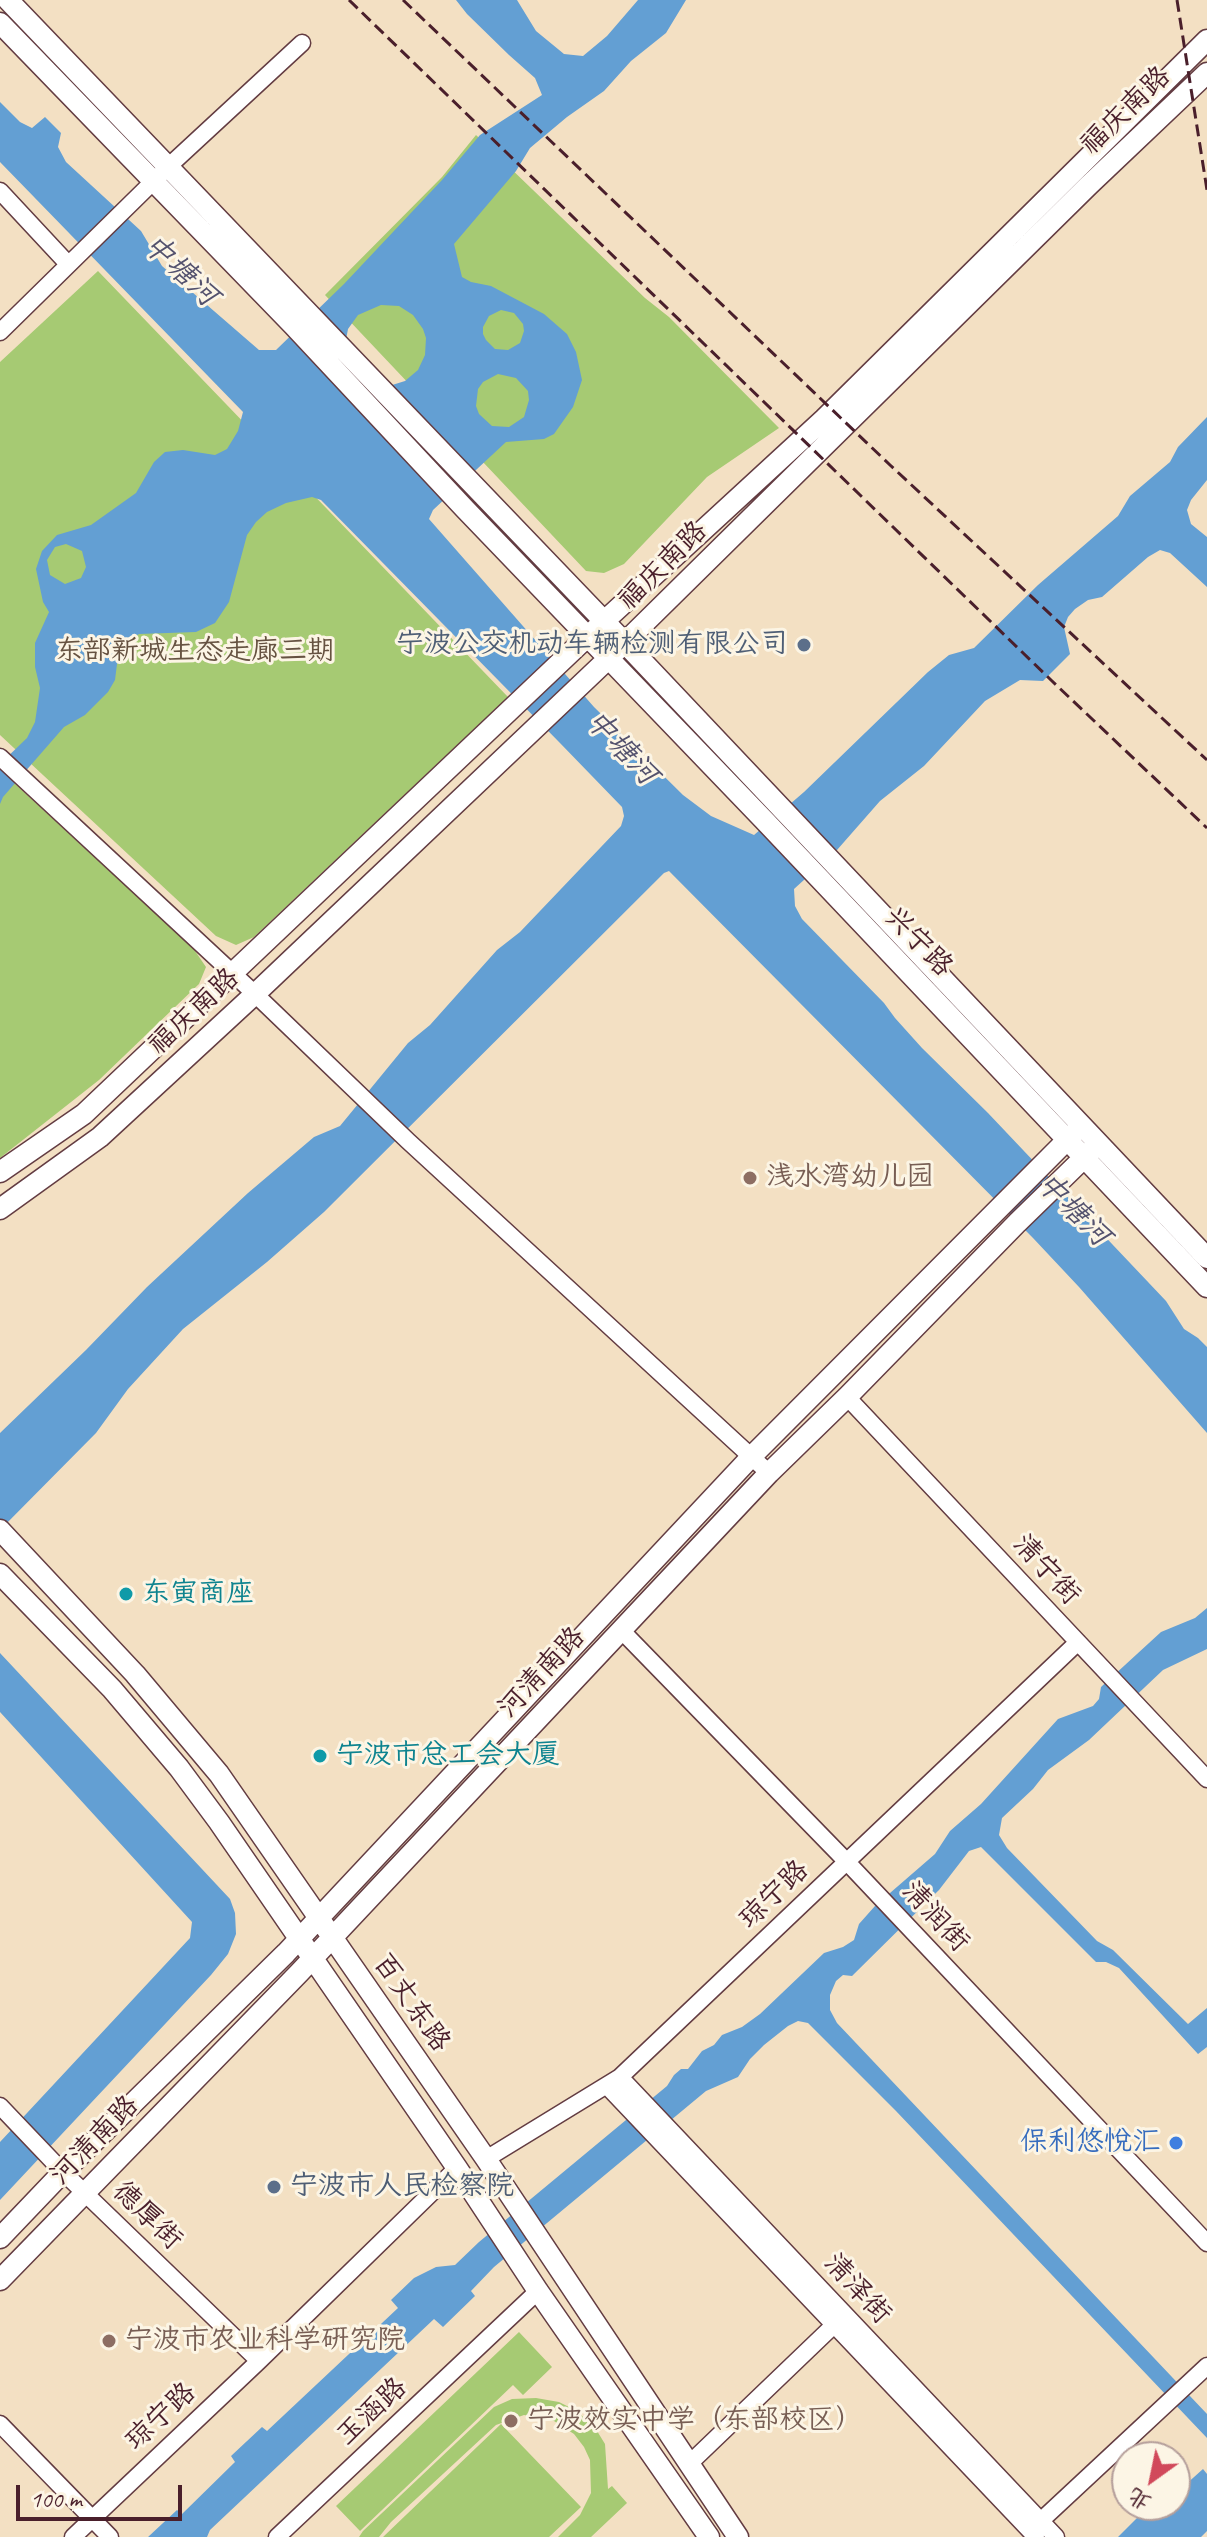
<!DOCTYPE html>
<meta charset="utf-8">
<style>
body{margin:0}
#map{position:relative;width:1207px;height:2537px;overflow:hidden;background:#f3e0c3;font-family:Caveat,"LXGW WenKai TC",sans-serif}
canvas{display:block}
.north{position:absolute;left:1111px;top:2441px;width:80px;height:80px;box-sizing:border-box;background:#fcf5e5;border:2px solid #b59f9b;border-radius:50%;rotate:213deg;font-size:22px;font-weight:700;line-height:32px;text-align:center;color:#4a1f2b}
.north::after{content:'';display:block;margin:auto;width:28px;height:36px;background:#d1495b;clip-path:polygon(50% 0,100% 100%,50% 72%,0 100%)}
.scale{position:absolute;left:16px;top:2485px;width:166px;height:36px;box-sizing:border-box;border:4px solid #4a1f2b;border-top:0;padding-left:10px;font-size:24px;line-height:28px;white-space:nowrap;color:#4a1f2b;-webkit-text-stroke:6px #fcf5e5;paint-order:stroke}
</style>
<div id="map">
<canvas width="1207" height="2537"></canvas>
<div class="north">北</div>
<div class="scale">100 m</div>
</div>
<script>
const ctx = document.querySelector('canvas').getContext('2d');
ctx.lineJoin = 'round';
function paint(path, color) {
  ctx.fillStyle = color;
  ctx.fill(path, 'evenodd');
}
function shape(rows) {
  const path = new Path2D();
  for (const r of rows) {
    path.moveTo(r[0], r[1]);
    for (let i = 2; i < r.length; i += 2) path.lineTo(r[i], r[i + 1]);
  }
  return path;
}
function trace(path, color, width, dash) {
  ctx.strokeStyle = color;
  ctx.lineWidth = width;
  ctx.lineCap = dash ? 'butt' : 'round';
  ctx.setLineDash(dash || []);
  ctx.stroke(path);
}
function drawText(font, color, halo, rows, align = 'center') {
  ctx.font = font + ' Caveat,"LXGW WenKai TC",sans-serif';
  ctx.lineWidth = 6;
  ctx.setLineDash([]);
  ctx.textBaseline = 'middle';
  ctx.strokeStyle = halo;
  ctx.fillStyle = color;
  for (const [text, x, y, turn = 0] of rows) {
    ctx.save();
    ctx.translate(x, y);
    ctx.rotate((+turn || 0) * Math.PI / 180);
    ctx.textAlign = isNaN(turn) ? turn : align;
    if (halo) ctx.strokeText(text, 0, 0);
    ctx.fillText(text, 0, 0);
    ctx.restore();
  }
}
paint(shape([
 [476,135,645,298,669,317,779,428,707,477,624,564,604,573,586,571,325,295,442,177],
 [98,271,508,697,254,937,236,945,216,936,0,735,0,362],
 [0,770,193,948,206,967,199,984,99,1080,0,1158],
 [519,2332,552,2367,523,2395,513,2385,360,2531,336,2506],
 [536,2398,559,2402,575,2410,594,2426,605,2444,608,2489,612,2486,627,2503,591,2537,558,2537,580,2515,591,2493,590,2460,584,2447,574,2434,554,2421,524,2415,496,2425,391,2522,379,2537,359,2537,363,2531,494,2407,512,2399],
 [501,2424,581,2507,549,2537,383,2537]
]), '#a6ca73');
paint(shape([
 [456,0,517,0,536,31,564,54,583,56,607,36,638,0,686,0,666,33,631,61,604,91,567,117,530,148,516,171,454,244,462,277,471,282,491,286,544,314,567,334,576,352,582,380,573,407,554,434,544,439,506,442,433,510,429,519,594,707,683,795,711,816,754,835,804,792,928,672,949,655,974,648,1038,585,1118,516,1130,496,1170,462,1178,447,1207,417,1207,480,1191,500,1187,510,1191,524,1207,537,1207,587,1170,553,1160,550,1148,557,1102,597,1088,600,1075,609,1068,617,1064,627,1070,654,1043,681,1020,680,985,701,924,766,880,801,837,850,794,889,795,906,802,919,884,1003,895,1018,922,1048,988,1113,1166,1301,1184,1329,1198,1338,1207,1347,1207,1433,1079,1287,1033,1238,669,871,664,873,324,1212,267,1262,183,1329,128,1389,96,1433,0,1530,0,1433,86,1350,147,1287,248,1193,314,1137,340,1126,408,1043,430,1025,497,950,520,932,621,826,624,816,622,807,559,742,321,500,312,497,286,503,267,512,256,522,247,535,229,602,215,623,196,632,139,634,131,639,117,664,115,680,108,692,85,715,64,727,3,797,0,804,0,764,27,738,35,722,40,688,35,667,35,643,49,612,43,602,36,569,42,551,57,535,91,525,136,493,154,462,165,452,183,450,215,455,227,449,238,431,243,412,0,162,0,102,20,122,32,128,45,117,61,133,58,147,66,162,141,231,162,266,259,350,276,350,344,284,442,180,480,135,542,95,535,78,509,55,467,14],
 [381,305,399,306,413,315,423,329,426,338,425,355,418,370,405,381,389,386,345,345,348,329,358,315],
 [501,310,514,313,523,324,524,331,520,343,508,350,495,349,486,340,483,334,483,327,489,316],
 [498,374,516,378,528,391,529,400,524,417,509,427,492,426,479,414,476,406,478,389,483,382],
 [66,544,82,551,86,567,81,578,65,584,50,575,47,560,55,547],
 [1207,1608,1207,1649,1163,1670,1089,1740,1048,1770,1033,1789,1002,1818,999,1835,1007,1848,1097,1941,1113,1950,1188,2024,1207,2008,1207,2047,1198,2054,1119,1968,1106,1962,1096,1962,981,1847,969,1851,939,1890,852,1976,843,1975,836,1981,830,1995,830,2010,837,2023,1207,2414,1207,2438,896,2111,808,2023,798,2021,788,2026,764,2045,750,2059,738,2077,706,2091,494,2267,471,2291,475,2296,443,2327,434,2319,210,2530,207,2537,148,2537,177,2510,182,2514,235,2462,231,2456,262,2427,267,2431,398,2308,391,2300,414,2278,436,2267,455,2265,479,2242,667,2086,674,2075,681,2069,688,2069,702,2051,714,2045,722,2035,742,2027,760,2014,824,1953,843,1947,854,1940,859,1924,875,1906,935,1854,950,1831,981,1804,1058,1719,1093,1706,1099,1699,1101,1687,1161,1632,1195,1618],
 [0,1653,230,1899,235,1913,236,1934,228,1954,211,1975,0,2200,0,2142,190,1938,192,1922,0,1712],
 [1203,2469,1207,2474,1207,2531,1201,2537,1118,2537,1148,2507,1152,2511,1158,2505,1175,2505,1175,2489,1181,2484,1184,2486]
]), '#639fd3');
const minor = shape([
 [0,191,68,264],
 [0,332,169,166,302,43],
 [0,757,255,994,408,1141,769,1473],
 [847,1397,1207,1779],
 [621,1630,847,1862,1207,2243],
 [620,2077,1056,2537],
 [607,2086,1036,2537],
 [0,2106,63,2172,259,2361],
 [486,2159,620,2077,1078,1642],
 [0,2424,110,2537],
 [689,2464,834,2325],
 [1032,2529,1207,2366],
 [73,2537,259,2361,457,2168],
 [277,2537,538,2291]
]);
const major = shape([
 [8,0,625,643,1207,1258],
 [0,23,293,325,465,509,764,820,1207,1287],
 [0,1172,84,1114,587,637,824,419,1207,40],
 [0,1209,100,1137,255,994,609,658,1089,185,1207,73],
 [0,1530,135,1674,219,1774,486,2159,738,2537],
 [0,1574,112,1689,179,1768,219,1822,457,2168,538,2291,709,2537],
 [0,2238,63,2172,286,1953,751,1457,1076,1131],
 [0,2280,299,1973,769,1473,847,1397,1017,1223,1093,1149]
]);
trace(minor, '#633c42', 19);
trace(major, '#633c42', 23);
trace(minor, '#fff', 16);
trace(major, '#fff', 20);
trace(shape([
 [349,0,1052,681,1207,828],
 [403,0,890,465,1207,760],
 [1177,0,1207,190]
]), '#4a1f2b', 3, [12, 6]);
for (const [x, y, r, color] of [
 [804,645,8,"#5c6f8a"],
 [750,1178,8,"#8d6e63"],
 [126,1594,8,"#0f9aa8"],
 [320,1756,8,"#0f9aa8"],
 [1176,2143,8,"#3f7fe0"],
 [274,2187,8,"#5c6f8a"],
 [109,2341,8,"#8d6e63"],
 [511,2421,8,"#8d6e63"]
]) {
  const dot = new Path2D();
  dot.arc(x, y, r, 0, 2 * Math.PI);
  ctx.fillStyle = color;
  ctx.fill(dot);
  trace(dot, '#fcf5e5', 3);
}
drawText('28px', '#4a1f2b', '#fcf5e5', [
 ["福庆南路",1126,111,-44],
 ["福庆南路",663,566,-45],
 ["兴宁路",918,942,46],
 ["福庆南路",194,1012,-43],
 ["清宁街",1046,1570,47],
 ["河清南路",542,1673,-47],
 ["琼宁路",774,1895,-44],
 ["清润街",935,1917,47],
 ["百丈东路",411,2003,55],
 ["河清南路",95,2141,-46],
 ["德厚街",147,2216,44],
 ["清泽街",857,2289,47],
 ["玉涵路",372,2412,-43],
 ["琼宁路",161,2417,-43]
]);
drawText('28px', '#4e5e75', '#fcf5e5', [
 ["宁波公交机动车辆检测有限公司",788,645],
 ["宁波市人民检察院",290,2187,"left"]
], 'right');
drawText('28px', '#665241', '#fcf5e5', [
 ["东部新城生态走廊三期",195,652]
]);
drawText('28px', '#785e54', '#fcf5e5', [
 ["浅水湾幼儿园",766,1178],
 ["宁波市农业科学研究院",125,2341],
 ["宁波效实中学（东部校区）",527,2421]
], 'left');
drawText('28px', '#0d838f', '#fcf5e5', [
 ["东寅商座",142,1594],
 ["宁波市总工会大厦",336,1756]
], 'left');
drawText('28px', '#366cbe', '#fcf5e5', [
 ["保利悠悦汇",1160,2143]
], 'right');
drawText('italic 30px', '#54526e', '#fcf5e5', [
 ["中塘河",180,271,43],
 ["中塘河",621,748,47],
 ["中塘河",1073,1210,45]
]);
</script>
